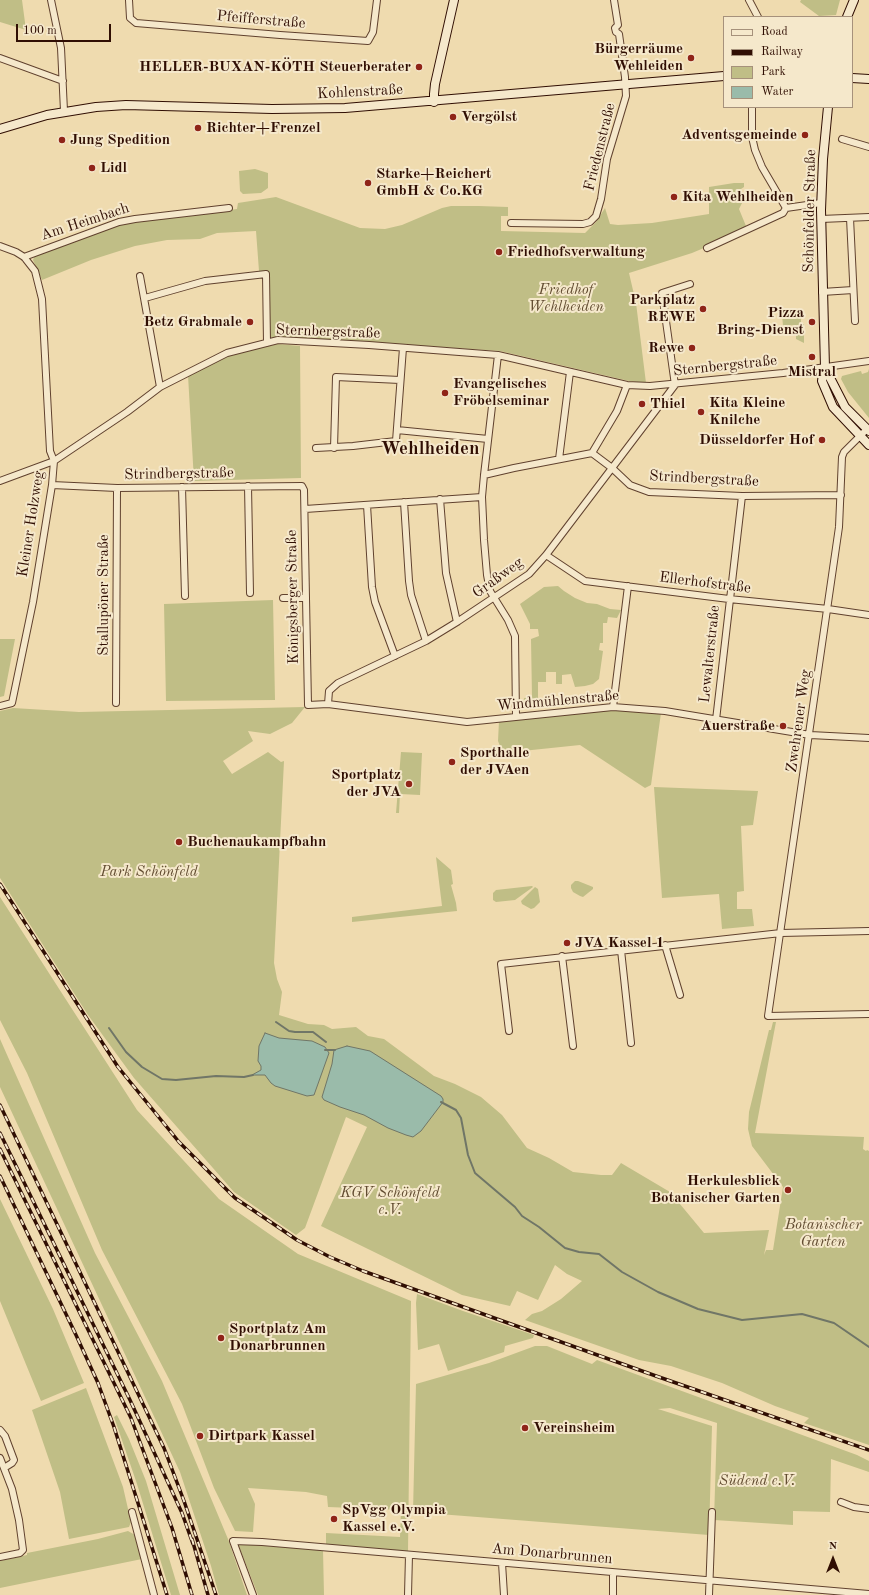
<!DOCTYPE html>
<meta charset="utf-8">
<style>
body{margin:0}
#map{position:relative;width:869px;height:1595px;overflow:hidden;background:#efdbaf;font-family:"Old Standard TT",serif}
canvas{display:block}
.legend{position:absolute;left:723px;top:16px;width:130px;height:92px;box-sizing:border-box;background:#f5e8cb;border:1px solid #a6917b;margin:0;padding:5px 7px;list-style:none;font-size:12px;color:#300e03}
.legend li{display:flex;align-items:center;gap:8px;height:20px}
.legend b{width:20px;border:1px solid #a6917b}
.north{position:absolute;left:813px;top:1539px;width:40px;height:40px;-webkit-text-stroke:3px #f5e8cb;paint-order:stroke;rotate:0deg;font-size:11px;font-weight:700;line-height:16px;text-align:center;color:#300e03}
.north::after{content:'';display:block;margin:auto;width:14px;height:18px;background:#300e03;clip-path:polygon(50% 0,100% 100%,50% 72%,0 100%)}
.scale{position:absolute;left:16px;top:24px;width:95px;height:18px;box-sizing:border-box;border:2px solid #300e03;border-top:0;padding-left:5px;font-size:12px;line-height:14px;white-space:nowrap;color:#300e03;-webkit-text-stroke:3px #f5e8cb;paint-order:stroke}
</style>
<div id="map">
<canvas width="869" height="1595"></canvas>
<ul class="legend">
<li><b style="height:5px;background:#f5e8cb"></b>Road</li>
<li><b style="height:5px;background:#300e03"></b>Railway</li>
<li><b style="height:11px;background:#c0be86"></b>Park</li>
<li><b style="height:11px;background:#9abbaa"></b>Water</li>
</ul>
<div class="north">N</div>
<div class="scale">100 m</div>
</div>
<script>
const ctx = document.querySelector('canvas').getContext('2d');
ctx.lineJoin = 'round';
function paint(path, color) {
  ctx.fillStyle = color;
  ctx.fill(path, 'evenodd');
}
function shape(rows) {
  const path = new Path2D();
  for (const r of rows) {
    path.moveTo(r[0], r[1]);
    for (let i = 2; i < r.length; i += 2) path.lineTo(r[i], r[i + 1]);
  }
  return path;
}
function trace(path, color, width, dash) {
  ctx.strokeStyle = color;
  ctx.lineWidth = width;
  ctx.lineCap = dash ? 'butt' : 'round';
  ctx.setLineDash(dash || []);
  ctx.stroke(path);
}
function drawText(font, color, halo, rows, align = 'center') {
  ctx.font = font + ' "Old Standard TT",serif';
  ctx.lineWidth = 4;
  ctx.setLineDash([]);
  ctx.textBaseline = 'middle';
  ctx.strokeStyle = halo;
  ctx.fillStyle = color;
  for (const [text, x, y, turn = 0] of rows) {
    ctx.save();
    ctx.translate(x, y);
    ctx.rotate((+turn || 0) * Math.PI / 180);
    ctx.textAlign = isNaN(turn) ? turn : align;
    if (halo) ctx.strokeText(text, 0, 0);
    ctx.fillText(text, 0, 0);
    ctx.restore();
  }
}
paint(shape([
 [0,0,22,0,26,30,0,22],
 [801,0,840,0,836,15,819,16,800,2],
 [255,169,268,173,268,188,261,193,243,194,240,191,239,171],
 [734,183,744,183,744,187,741,189,743,201,739,209,746,226,738,230,737,234,692,253,629,273,636,303,646,383,629,381,500,351,303,338,279,337,270,338,269,272,259,271,256,231,217,233,200,239,167,240,135,246,91,260,42,280,33,260,35,255,113,226,127,223,237,209,238,203,276,197,360,228,385,229,402,225,442,208,451,206,479,206,508,207,508,216,501,216,501,231,585,233,596,222,605,208,610,224,618,225,652,223,709,214,709,187],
 [801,313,801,324,804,324,804,343,796,339,796,325,783,326,782,314],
 [278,344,300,346,301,478,194,481,188,375,229,355],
 [869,369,869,418,848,392,841,379,842,376,861,371,862,374,868,372],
 [558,586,564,591,575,598,587,603,597,604,610,609,621,610,617,618,608,617,607,623,603,623,603,643,600,643,599,650,603,651,599,679,593,684,585,686,575,687,571,674,562,675,562,684,556,684,556,672,546,672,546,682,538,682,538,706,523,708,524,698,532,697,531,639,539,636,538,629,530,629,530,624,520,604,544,587],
 [273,600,275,700,166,701,164,604],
 [0,639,15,639,4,696,0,697],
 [305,707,292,723,270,734,248,731,253,741,223,761,232,774,268,752,281,762,284,761,274,963,277,979,282,992,279,1015,308,1024,324,1025,332,1029,356,1027,368,1036,384,1039,434,1076,455,1084,481,1097,502,1115,527,1148,549,1158,573,1172,601,1175,612,1175,621,1163,670,1192,704,1233,769,1230,764,1255,766,1250,773,1250,783,1187,752,1146,748,1129,749,1112,769,1030,771,1030,773,1022,776,1022,755,1133,864,1137,863,1149,866,1151,867,1150,869,1151,869,1445,804,1423,809,1418,775,1406,722,1383,671,1366,639,1360,525,1320,532,1314,542,1311,561,1299,582,1281,567,1274,555,1265,538,1300,517,1291,510,1306,462,1295,321,1226,367,1127,346,1117,305,1228,296,1235,234,1192,134,1078,88,1015,0,878,0,711,13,708,79,712],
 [614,709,661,713,651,785,645,788,580,745,503,753,498,741,499,721],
 [401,752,422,753,420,795,400,794,399,813,396,813],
 [654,787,758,791,753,825,741,826,744,891,737,892,737,909,752,909,754,926,722,929,719,894,662,898],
 [436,857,451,870,453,884,451,885,456,903,457,911,352,922,352,917,442,906],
 [575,881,578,881,593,887,593,889,583,897,580,896,573,892,571,888,571,885],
 [532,886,533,887,515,900,496,902,493,900,493,893,496,890],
 [535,887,538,889,540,902,534,908,531,909,522,904,521,901],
 [0,897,137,1110,219,1199,298,1254,411,1301,408,1551,326,1545,326,1533,400,1537,401,1510,328,1507,327,1496,306,1492,248,1488,255,1504,253,1532,235,1531,214,1488,182,1404,102,1250,27,1073,0,1020],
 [0,1039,95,1253,162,1381,228,1539,247,1595,219,1595,211,1566,180,1472,0,1087],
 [0,1199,53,1309,84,1383,41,1401,0,1301],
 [417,1294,463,1311,534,1335,533,1338,505,1346,504,1352,498,1354,448,1371,439,1344,418,1350,416,1303],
 [535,1346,547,1346,592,1364,597,1360,857,1455,869,1461,869,1472,831,1459,830,1512,793,1511,793,1525,714,1520,717,1423,670,1408,658,1409,712,1426,709,1535,413,1512,416,1384,489,1363],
 [86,1388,123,1487,131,1522,129,1527,69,1539,60,1492,32,1410],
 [117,1415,129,1439,146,1481,180,1595,171,1595,137,1484,114,1417],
 [128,1531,135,1535,142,1559,0,1588,0,1561,27,1555,27,1553,98,1539],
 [238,1544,323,1550,324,1595,258,1595]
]), '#c0be86');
const water = shape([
 [265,1033,279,1038,312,1041,325,1047,329,1053,314,1095,307,1096,275,1086,271,1083,265,1075,252,1075,261,1070,261,1066,258,1061,259,1046,265,1033],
 [347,1046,370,1051,441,1096,443,1099,443,1102,421,1131,413,1137,406,1135,388,1128,364,1115,340,1107,324,1100,322,1097,332,1064,334,1050,347,1046]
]);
paint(water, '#9abbaa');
trace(water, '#707667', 1);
trace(shape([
 [276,1022,289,1031,295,1032,313,1032,326,1042],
 [109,1028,126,1052,142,1067,162,1079,176,1080,216,1076,244,1077,253,1075],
 [325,1050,335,1050],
 [441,1102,456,1110,461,1118,468,1155,475,1173,515,1207,522,1216,539,1227,565,1248,579,1252,599,1254,622,1272,658,1292,698,1309,742,1320,802,1314,834,1323,869,1347]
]), '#707667', 2);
const street = shape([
 [51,0,61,48,64,111],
 [129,0,130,18,136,23,280,35,368,41,373,32,377,0],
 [749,0,758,17],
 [0,58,63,81],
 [752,107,752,137,755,150,762,167,786,208],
 [842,139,869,147],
 [850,218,855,321],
 [821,219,869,217],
 [511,223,583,224,590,222,596,216,601,199,607,159,626,96,625,77,619,34,616,32,615,28,618,25,614,0],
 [0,246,16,252,24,257,35,271,42,299,50,451,54,461,52,485,33,602,12,703,0,706],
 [707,248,783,213,786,208,821,203],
 [24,257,119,222,135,219,229,208],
 [140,276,160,387],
 [822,292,853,290],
 [145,298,205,281,266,274,267,343],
 [498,355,484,475,482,497,484,540,487,575,490,591,508,620,515,636,516,717],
 [675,385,662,293,690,284],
 [867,429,844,452,842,457,839,527,768,1016,869,1014],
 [397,430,488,439],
 [316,448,353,446,396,441,403,348],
 [334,448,336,377,400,380],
 [592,453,617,411,627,385],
 [559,459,570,372],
 [484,475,514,468,592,453,612,468,630,485,649,492,742,496,841,495],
 [0,481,54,461,127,412,160,387,227,353,278,340,369,345,498,355,627,385,650,386,783,373,869,361],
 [52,485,117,488,302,486,304,490,308,705,328,704,467,722,613,707,665,711,810,735,869,738],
 [248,486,250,593],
 [182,487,185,596],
 [440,499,446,573,457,622],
 [404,502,409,581,411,595,426,641],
 [367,505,372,587,375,602,395,656],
 [305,509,482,497],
 [546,555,585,581,729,599,828,609,869,615],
 [283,598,306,598],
 [116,703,117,488],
 [328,704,329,691,338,683,426,641,457,622,529,574,546,555,675,385],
 [613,707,628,586],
 [716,720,742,496],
 [665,945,680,995],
 [621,950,631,1043],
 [562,956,573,1046],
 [509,1031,501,964,781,933,869,931],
 [0,1430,5,1436,14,1460,12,1463,4,1468],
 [0,1458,12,1489,19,1520,23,1550,20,1553,0,1557],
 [841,1502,854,1507,869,1509],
 [132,1512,154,1595],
 [502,1563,504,1595],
 [253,1595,233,1541,262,1542,869,1594],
 [408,1595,409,1555],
 [613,1595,613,1573],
 [709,1595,712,1512]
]);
const secondary = shape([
 [847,17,854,0],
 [852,78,869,79],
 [434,102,434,94,435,84,454,0],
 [828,107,823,159,821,210,825,368,823,374,822,381,833,407,869,445],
 [0,129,47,115,96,107,126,105,272,109,345,108,724,76],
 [825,368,845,407,869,431]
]);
trace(street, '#60412e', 8);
trace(secondary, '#300e03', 10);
trace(street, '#f5e8cb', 6);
trace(secondary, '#f5e8cb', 8);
const rail = shape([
 [0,884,118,1067,179,1142,235,1198,275,1225,297,1240,330,1257,363,1271,656,1376,869,1450],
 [0,1105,164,1448,184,1501,216,1595],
 [0,1133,130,1400,182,1513,193,1544],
 [0,1149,131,1418,172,1528,192,1595],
 [0,1176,76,1335,98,1383,114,1427,167,1595],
 [192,1539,208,1595]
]);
trace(rail, '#300e03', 3.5);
trace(rail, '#f5e8cb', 2, [6]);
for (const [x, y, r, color] of [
 [691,58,4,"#8f2418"],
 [419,67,4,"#8f2418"],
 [453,117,4,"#8f2418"],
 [198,128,4,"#8f2418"],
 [805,135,4,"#8f2418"],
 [62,140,4,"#8f2418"],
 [92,168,4,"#8f2418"],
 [368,183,4,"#8f2418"],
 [674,197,4,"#8f2418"],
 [499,252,4,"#8f2418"],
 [703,309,4,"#8f2418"],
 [250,322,4,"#8f2418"],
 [812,322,4,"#8f2418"],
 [692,348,4,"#8f2418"],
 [812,357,4,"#8f2418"],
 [445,393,4,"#8f2418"],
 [642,404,4,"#8f2418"],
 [701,412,4,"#8f2418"],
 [822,440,4,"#8f2418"],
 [783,726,4,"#8f2418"],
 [452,762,4,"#8f2418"],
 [409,784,4,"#8f2418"],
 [179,842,4,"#8f2418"],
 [567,943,4,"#8f2418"],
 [788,1190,4,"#8f2418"],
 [221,1338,4,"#8f2418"],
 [525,1428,4,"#8f2418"],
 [200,1436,4,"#8f2418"],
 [334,1519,4,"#8f2418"]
]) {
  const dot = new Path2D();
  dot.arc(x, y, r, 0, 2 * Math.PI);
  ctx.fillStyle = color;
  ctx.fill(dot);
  trace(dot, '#f5e8cb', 1.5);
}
drawText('15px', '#300e03', '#f5e8cb', [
 ["Pfeifferstraße",261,20,5],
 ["Kohlenstraße",360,92,-3],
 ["Friedenstraße",600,147,-76],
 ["Schönfelder Straße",810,211,-89],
 ["Am Heimbach",85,222,-18],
 ["Sternbergstraße",328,332,2],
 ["Sternbergstraße",725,366,-6],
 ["Strindbergstraße",179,474,-1],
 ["Strindbergstraße",704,479,3],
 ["Kleiner Holzweg",31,524,-81],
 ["Graßweg",498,578,-36],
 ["Ellerhofstraße",705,583,7],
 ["Stallupöner Straße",104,595,-90],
 ["Königsberger Straße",293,597,-91],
 ["Lewalterstraße",710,654,-84],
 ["Windmühlenstraße",558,701,-5],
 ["Zwehrener Weg",799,721,-82],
 ["Am Donarbrunnen",552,1554,5]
]);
drawText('bold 15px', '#300e03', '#f5e8cb', [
 ["Bürgerräume",683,49,"right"],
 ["Wehleiden",683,66,"right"],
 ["HELLER-BUXAN-KÖTH Steuerberater",411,67,"right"],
 ["Vergölst",461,117],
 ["Richter+Frenzel",206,128],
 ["Adventsgemeinde",797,135,"right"],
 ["Jung Spedition",70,140],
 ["Lidl",100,168],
 ["Starke+Reichert",376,174],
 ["GmbH & Co.KG",376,191],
 ["Kita Wehlheiden",682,197],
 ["Friedhofsverwaltung",507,252],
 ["Parkplatz",695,300,"right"],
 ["REWE",695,317,"right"],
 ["Pizza",804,313,"right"],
 ["Bring-Dienst",804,330,"right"],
 ["Betz Grabmale",242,322,"right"],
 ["Rewe",684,348,"right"],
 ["Mistral",812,372,"center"],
 ["Evangelisches",453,384],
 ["Fröbelseminar",453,401],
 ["Kita Kleine",709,403],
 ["Knilche",709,420],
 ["Thiel",650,404],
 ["Düsseldorfer Hof",814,440,"right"],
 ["Auerstraße",775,726,"right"],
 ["Sporthalle",460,753],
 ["der JVAen",460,770],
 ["Sportplatz",401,775,"right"],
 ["der JVA",401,792,"right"],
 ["Buchenaukampfbahn",187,842],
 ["JVA Kassel 1",575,943],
 ["Herkulesblick",780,1181,"right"],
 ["Botanischer Garten",780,1198,"right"],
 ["Sportplatz Am",229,1329],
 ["Donarbrunnen",229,1346],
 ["Vereinsheim",533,1428],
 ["Dirtpark Kassel",208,1436],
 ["SpVgg Olympia",342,1510],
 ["Kassel e.V.",342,1527]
], 'left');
drawText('italic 15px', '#624c31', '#f5e8cb', [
 ["Friedhof",566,290],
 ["Wehlheiden",566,307],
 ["Park Schönfeld",149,872],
 ["KGV Schönfeld",390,1193],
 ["e.V.",390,1210],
 ["Botanischer",823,1225],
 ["Garten",823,1242],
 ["Südend e.V.",757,1481]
]);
drawText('bold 19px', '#300e03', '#f5e8cb', [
 ["Wehlheiden",430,449]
]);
</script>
